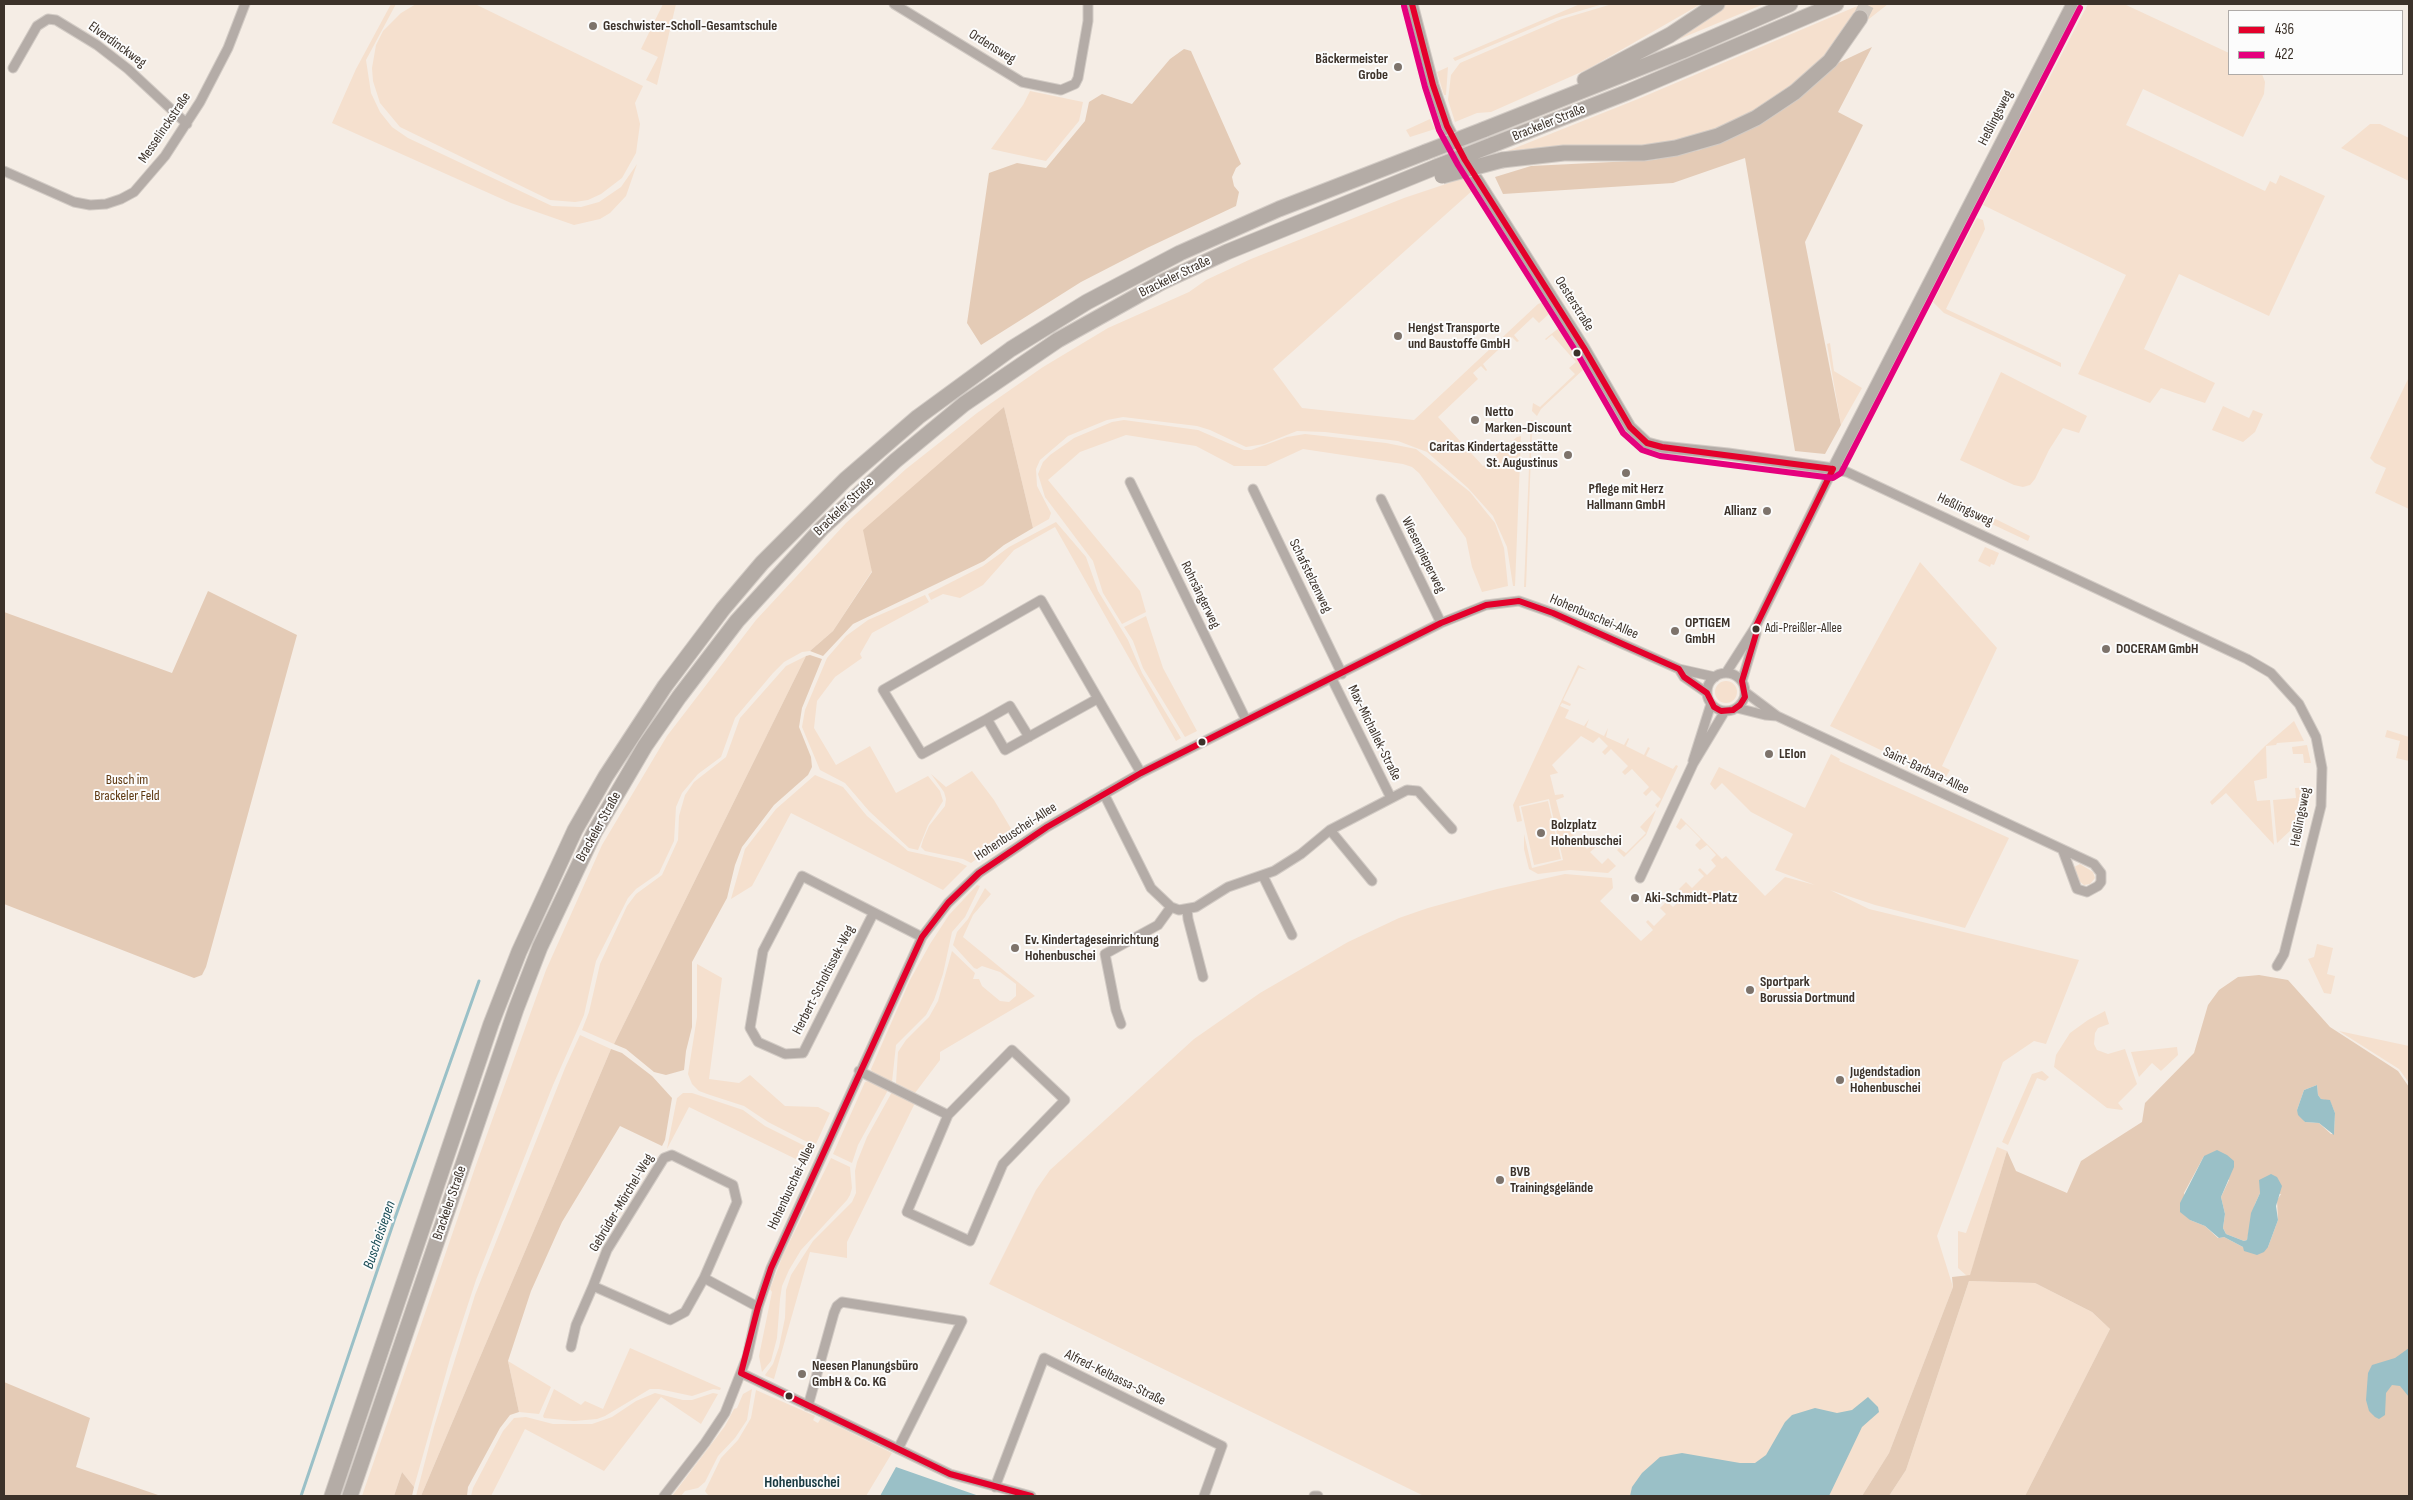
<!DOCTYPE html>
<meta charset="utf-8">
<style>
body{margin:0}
#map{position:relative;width:2413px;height:1500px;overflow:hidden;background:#f5ede5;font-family:"Sofia Sans Condensed",sans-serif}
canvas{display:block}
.frame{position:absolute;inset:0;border:5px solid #3c322a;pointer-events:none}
.legend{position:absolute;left:2228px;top:10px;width:175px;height:65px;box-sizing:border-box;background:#fcfcfc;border:1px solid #afaba8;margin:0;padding:6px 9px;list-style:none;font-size:15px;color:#3c322a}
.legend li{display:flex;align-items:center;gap:10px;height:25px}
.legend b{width:25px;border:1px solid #afaba8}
</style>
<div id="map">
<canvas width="2413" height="1500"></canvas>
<div class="frame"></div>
<ul class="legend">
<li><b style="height:6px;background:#e4002b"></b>436</li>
<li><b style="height:6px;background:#e5007d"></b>422</li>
</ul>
</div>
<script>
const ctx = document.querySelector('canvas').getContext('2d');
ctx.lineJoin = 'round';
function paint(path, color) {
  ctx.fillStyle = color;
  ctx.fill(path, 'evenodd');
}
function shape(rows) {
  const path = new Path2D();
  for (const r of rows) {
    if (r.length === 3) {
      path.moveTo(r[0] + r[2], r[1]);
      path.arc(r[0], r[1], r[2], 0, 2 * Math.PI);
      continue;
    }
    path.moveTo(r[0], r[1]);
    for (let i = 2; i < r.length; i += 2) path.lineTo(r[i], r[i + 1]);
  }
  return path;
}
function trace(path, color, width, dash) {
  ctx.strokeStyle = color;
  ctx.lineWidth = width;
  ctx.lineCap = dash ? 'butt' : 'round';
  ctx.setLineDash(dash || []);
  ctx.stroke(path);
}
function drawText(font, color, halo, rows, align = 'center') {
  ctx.font = font + ' "Sofia Sans Condensed",sans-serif';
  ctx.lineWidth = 4;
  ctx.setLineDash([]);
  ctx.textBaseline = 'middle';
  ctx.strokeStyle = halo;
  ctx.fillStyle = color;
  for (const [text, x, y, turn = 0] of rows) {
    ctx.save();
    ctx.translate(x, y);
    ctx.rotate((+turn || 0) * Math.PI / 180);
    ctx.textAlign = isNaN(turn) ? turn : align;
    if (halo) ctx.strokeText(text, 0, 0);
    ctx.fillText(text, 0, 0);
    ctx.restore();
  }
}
paint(shape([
 [391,4,396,4,366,60,371,93,380,112,392,127,408,138,552,206,581,207,599,202,621,187,637,164,626,196,610,213,600,219,574,225,511,203,332,123,356,69],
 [416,4,475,4,643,86,635,103,640,124,636,153,622,178,601,194,588,200,575,202,550,200,400,127,380,103,373,81,372,68,376,45,383,31,401,13],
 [663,4,676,4,657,85,646,80,658,57,641,49],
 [1580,4,1603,4,1556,18,1455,61,1453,58],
 [1612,4,1701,4,1588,69,1491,112,1477,113,1455,122,1448,100,1451,75,1460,63,1562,19],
 [1726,4,1764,4,1660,47,1704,19],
 [1862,4,1888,4,1869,19,1854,17,1820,61,1779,98,1721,129,1692,138,1661,144,1505,154,1505,152,1638,99],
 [2088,4,2124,4,2229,53,2229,74,2262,74,2265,82,2264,94,2243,137,2143,89,2126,125,2265,191,2270,181,2276,184,2280,175,2325,196,2269,316,2179,274,2144,349,2215,383,2205,403,2161,388,2150,403,2078,374,2126,275,1983,205],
 [1448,67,1446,95,1444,95,1437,72],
 [1030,91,1083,102,1079,121,1046,161,991,149,1023,105],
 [1430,119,1435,129,1410,137,1406,130],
 [2370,124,2380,124,2409,138,2409,181,2341,148],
 [1464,178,1473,190,1273,369,1302,408,1414,420,1538,304,1544,302,1550,313,1539,323,1533,317,1514,335,1519,341,1517,342,1512,337,1483,364,1487,370,1486,371,1481,366,1473,373,1478,379,1438,417,1483,466,1517,437,1521,436,1515,586,1513,586,1507,547,1493,516,1468,488,1427,452,1398,441,1325,432,1297,431,1264,444,1246,447,1210,430,1197,426,1123,417,1107,420,1068,436,1040,460,1036,469,1037,486,1051,513,1049,519,1033,528,1004,407,872,571,833,631,810,651,802,652,784,662,773,673,735,718,721,757,698,774,682,793,676,807,674,841,659,873,636,889,628,898,596,961,584,1015,553,1085,476,1280,450,1359,414,1487,402,1472,394,1496,362,1496,476,1165,546,970,602,845,667,736,756,620,846,523,906,469,977,413,1043,367,1108,328,1189,292,1206,280,1251,259,1404,198],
 [1977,218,1983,220,1985,229,1946,309,2061,363,2061,367,1944,313,1933,302],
 [1560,327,1585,368,1541,409,1537,416,1532,411,1533,403,1540,407,1575,374,1569,368,1576,362,1552,335,1546,340,1545,339],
 [1830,343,1834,371,1862,388,1841,425,1827,344],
 [2001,372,2087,416,2079,433,2063,428,2049,450,2035,479,2030,485,2023,487,2014,485,1960,460],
 [2409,377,2409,509,2375,493,2386,468,2375,463,2370,458],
 [2223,406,2249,418,2253,410,2263,414,2255,432,2243,442,2212,430],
 [1124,420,1198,430,1244,450,1251,450,1287,437,1305,434,1386,443,1416,449,1470,492,1495,523,1504,548,1508,586,1482,592,1472,567,1466,538,1419,473,1412,467,1403,464,1303,449,1266,466,1234,466,1196,446,1126,435,1080,452,1048,480,1140,591,1146,612,1122,624,1103,593,1093,561,1045,497,1038,474,1043,462,1050,455,1074,438,1112,422],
 [1531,420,1535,421,1532,429,1526,587,1524,587],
 [1956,497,1967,505,2030,536,2028,541,1949,504],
 [1056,522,1086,557,1098,591,1128,640,1142,673,1181,738,1176,741,1055,527,1014,550,983,585,960,598,943,594,931,600,928,594,983,566,1009,547],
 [1985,547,1999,553,1994,565,1991,564,1990,567,1978,561],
 [1920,562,1997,648,1942,766,1950,770,1944,780,1830,726],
 [925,595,929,602,872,633,860,654,862,658,835,677,817,701,814,728,836,765,870,746,896,793,928,776,940,791,943,801,928,825,918,850,909,848,869,811,845,783,820,770,802,727,805,710,827,658,846,636,868,620],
 [1146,616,1163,668,1197,731,1185,737,1143,668,1133,641,1124,627],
 [806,656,614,1044,582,1030,589,1012,600,964,627,906,636,894,662,875,678,840,679,816,685,795,694,782,726,757,740,718,786,666],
 [1578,665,1587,670,1579,668,1563,700,1571,704,1570,706,1562,703,1560,706,1569,710,1565,718,1584,726,1589,719,1586,727,1604,736,1608,728,1606,737,1624,745,1628,738,1629,739,1626,746,1644,755,1648,747,1650,748,1646,756,1673,769,1676,765,1678,766,1658,808,1655,805,1661,799,1652,790,1646,796,1643,793,1649,787,1632,769,1625,775,1622,772,1628,766,1611,749,1605,755,1602,752,1608,746,1599,737,1593,743,1581,736,1552,765,1558,773,1550,775,1555,795,1563,794,1564,797,1556,800,1562,822,1570,820,1576,826,1570,832,1587,849,1593,844,1596,847,1590,852,1602,864,1608,858,1616,866,1608,873,1570,870,1538,874,1529,869,1524,849,1524,834,1532,868,1563,860,1549,799,1519,806,1522,821,1517,822,1513,805],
 [1726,692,11],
 [2294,721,2304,741,2277,743,2276,745,2266,746,2267,778,2254,781,2257,801,2270,800,2274,845,2226,793,2212,805,2210,802,2265,746],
 [2387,730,2409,737,2409,761,2396,758,2400,741,2385,737],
 [2307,745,2311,763,2304,763,2303,754,2293,754,2292,747],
 [1831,754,1840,759,1839,761,2009,838,1965,928,1875,905,1830,890,1869,909,2079,960,2046,1044,2034,1041,2003,1062,1937,1236,1953,1287,1889,1453,1862,1496,1424,1496,989,1284,1036,1190,1050,1170,1194,1039,1260,993,1348,942,1399,918,1428,908,1497,889,1565,874,1612,878,1613,888,1600,901,1641,941,1653,930,1646,922,1648,920,1654,926,1666,914,1660,908,1667,901,1673,907,1685,895,1679,889,1686,882,1692,888,1704,876,1698,870,1700,868,1707,875,1716,866,1711,860,1716,855,1707,845,1700,850,1695,845,1701,839,1686,824,1680,830,1676,827,1681,818,1722,859,1726,856,1765,896,1785,877,1815,885,1775,870,1793,834,1751,812,1722,783,1715,790,1710,784,1719,767,1805,808],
 [972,771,994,800,1013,832,971,863,963,859,925,851,921,847,923,840,929,826,945,806,946,799,944,792,931,774,946,787],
 [815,775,843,787,867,816,908,851,958,862,967,866,943,890,791,813,752,886,731,899,745,849,776,809],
 [2312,787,2305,827,2292,829,2277,843,2273,800,2296,798,2295,788],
 [1548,801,1561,859,1534,865,1521,807],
 [1656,810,1646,835,1624,857,1617,850,1619,848,1626,853,1646,833,1640,827],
 [2080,864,2093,872,2095,878,2090,884,2084,885,2079,881,2074,867],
 [977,885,980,886,965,917,952,932,943,974,934,1000,926,1015,896,1045,892,1082,872,1073,871,1069,910,980,930,944,949,915],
 [985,888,991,894,973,915,963,937,1035,996,940,1052,940,1060,915,1093,896,1083,898,1052,906,1040,929,1017,938,1001,952,951,975,973,973,979,979,979,982,986,1000,1001,1009,1002,1016,996,1016,984,1000,972,982,966,977,969,974,968,953,945,957,932,968,919],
 [2317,944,2333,948,2327,974,2335,976,2331,994,2324,993,2308,959,2314,957],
 [697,964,722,978,709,1079,739,1083,750,1075,785,1106,818,1107,830,1113,815,1146,768,1122,744,1106,710,1095,699,1091,692,1084,688,1074,697,1017],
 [2105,1011,2109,1024,2098,1028,2095,1033,2094,1044,2097,1050,2108,1054,2125,1049,2137,1084,2118,1103,2123,1109,2122,1110,2107,1108,2054,1067,2056,1055,2070,1033,2088,1020],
 [2339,1031,2409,1046,2409,1083,2399,1069],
 [580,1035,611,1049,421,1496,416,1496,434,1427,475,1295,565,1068],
 [2177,1047,2178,1055,2161,1071,2152,1063,2139,1077,2131,1052],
 [2042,1071,2049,1077,2045,1081,2037,1078,2008,1145,2002,1142,2032,1074],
 [868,1081,888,1090,858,1145,852,1163,833,1154,865,1082],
 [892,1092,915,1103,847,1242,847,1258,810,1252,774,1379,766,1376,765,1375,773,1364,779,1347,785,1318,786,1290,791,1275,813,1241,852,1202,856,1193,855,1171,857,1162,867,1137],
 [683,1093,692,1093,743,1110,765,1126,813,1150,806,1164,689,1107,667,1149,677,1098],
 [1997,1147,2007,1151,1970,1276,1967,1276,1958,1268,1958,1231,1966,1233],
 [831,1158,850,1167,852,1188,850,1195,847,1200,801,1250,789,1270,782,1286,780,1299,777,1338,771,1361,762,1372,759,1356,772,1292,770,1289,783,1255],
 [1969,1281,2035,1283,2092,1312,2110,1329,2025,1496,1889,1496,1906,1470],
 [630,1348,721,1388,720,1390,713,1389,692,1396,659,1389,650,1389,605,1416,597,1419,574,1421,544,1418,543,1416,554,1389,581,1405,585,1401,603,1409],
 [508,1361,551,1387,539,1414,519,1412],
 [752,1389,747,1420,735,1438,718,1456,705,1482,698,1488,685,1491,681,1496,672,1496,725,1426,734,1409,737,1408,743,1394],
 [756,1390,815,1416,813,1420,816,1422,818,1423,821,1418,892,1453,866,1496,710,1496,707,1494,705,1491,721,1458,738,1440,751,1418],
 [655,1393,683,1400,692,1400,713,1393,718,1394,701,1424,661,1397,604,1471,525,1429,491,1496,471,1496,473,1488,503,1431,514,1418,526,1417,553,1424,592,1424,612,1417,636,1401]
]), '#f5e0ce');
paint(shape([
 [1872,47,1838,112,1863,125,1805,242,1841,425,1825,454,1795,451,1745,158,1673,183,1503,194,1495,177,1531,166,1653,160,1700,150,1771,117,1836,64],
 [1184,49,1191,51,1241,164,1236,168,1232,177,1234,186,1239,192,1236,206,1147,248,1081,282,981,345,967,323,989,173,1017,163,1046,168,1085,121,1089,102,1102,94,1132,104,1170,59],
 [1004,407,1033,528,1004,545,984,561,853,624,823,656,810,651,833,631,872,572,863,530],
 [208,591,297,635,206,967,202,975,194,978,4,904,4,612,172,673],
 [810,655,822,659,802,708,799,727,811,757,812,767,808,775,774,805,742,847,735,865,727,898,692,962,692,1027,686,1051,684,1070,666,1075,654,1072,626,1049,614,1044,806,656],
 [2259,975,2288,980,2330,1027,2398,1071,2409,1087,2409,1496,2025,1496,2110,1329,2092,1312,2035,1283,1969,1281,1906,1470,1889,1496,1862,1496,1889,1453,1953,1287,1952,1277,1970,1275,2007,1151,2016,1171,2067,1193,2081,1161,2142,1122,2145,1103,2194,1053,2208,1005,2219,990,2238,977],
 [2317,1085,2318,1095,2321,1099,2330,1101,2335,1113,2334,1134,2331,1134,2319,1123,2305,1122,2297,1110,2304,1090],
 [2204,1156,2229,1180,2221,1197,2225,1214,2223,1228,2226,1234,2244,1241,2247,1240,2255,1204,2260,1193,2281,1194,2277,1200,2278,1220,2268,1247,2243,1247,2224,1237,2218,1238,2205,1226,2190,1220,2184,1193],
 [611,1049,622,1053,652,1076,672,1098,665,1140,662,1146,620,1126,562,1222,531,1291,508,1361,519,1412,510,1415,500,1428,468,1487,467,1496,421,1496],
 [4,1382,90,1418,76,1467,161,1496,4,1496],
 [402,1472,414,1487,412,1496,394,1496]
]), '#e4cbb6');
paint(shape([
 [2317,1085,2318,1095,2321,1099,2330,1100,2335,1113,2334,1135,2319,1123,2305,1122,2298,1115,2297,1110,2304,1090],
 [2217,1150,2227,1155,2234,1161,2234,1167,2221,1197,2225,1214,2223,1228,2226,1234,2244,1241,2247,1240,2251,1213,2260,1193,2259,1180,2271,1174,2277,1177,2282,1186,2276,1206,2278,1220,2268,1247,2264,1252,2257,1255,2244,1251,2243,1247,2224,1237,2219,1238,2205,1226,2190,1220,2180,1212,2180,1203,2204,1156],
 [2409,1348,2409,1397,2400,1386,2392,1385,2386,1393,2385,1415,2379,1419,2375,1417,2369,1411,2366,1400,2368,1373,2372,1365,2395,1358],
 [1868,1397,1878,1407,1879,1412,1862,1427,1829,1496,1630,1496,1632,1487,1642,1473,1660,1457,1682,1453,1740,1463,1755,1463,1766,1455,1785,1422,1792,1415,1815,1408,1837,1413,1852,1410],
 [896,1467,979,1496,880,1496]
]), '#9ac0c7');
trace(shape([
 [301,1496,395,1218,479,981]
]), '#9ac0c7', 3);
trace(shape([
 [1860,18,1867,4]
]), '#d0c8c0', 15, [15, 8]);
const minor = shape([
 [894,4,1022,82,1061,90,1075,84,1078,78,1088,21,1088,4],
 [13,68,37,26,48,19,56,20,97,45,128,69,187,124],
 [4,171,74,202,90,205,106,204,121,199,134,192,165,156,200,102,228,48,245,4],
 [1130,482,1246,720],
 [1253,489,1342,674],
 [1381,499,1441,623],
 [1679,669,1684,677,1707,693],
 [1726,692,19],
 [1726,673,1756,626,1833,469,1847,472,2247,659,2271,673,2299,704,2316,737,2322,768,2321,806,2284,954,2277,966],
 [1332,679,1391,798],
 [1742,681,1756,634,1756,626],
 [1745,692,1777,716,2094,864,2101,873,2101,882,2098,886,2087,892,2077,889,2063,851],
 [1097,699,1005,750,987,719,922,754,883,690,1041,600,1141,773],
 [1737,708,1765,715,1777,716],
 [987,719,1010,706,1029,737],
 [1693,761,1711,704],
 [1104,794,1151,888,1171,907,1179,910,1196,907,1228,887,1274,871,1301,854,1330,830,1407,790,1418,791,1452,829],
 [1330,830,1372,881],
 [1263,876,1292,935],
 [1640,878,1693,764,1725,711],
 [1187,909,1188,919,1203,977],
 [873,914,803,1053,785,1054,758,1042,750,1028,763,951,802,876,922,937],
 [1121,1024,1116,1010,1105,954,1158,925,1171,907],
 [859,1071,948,1115,907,1212,970,1241,1003,1164,1065,1100,1012,1050,948,1115],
 [593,1286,607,1250,664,1158,672,1155,733,1185,737,1202,704,1278],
 [571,1347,576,1325,593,1286,670,1320,685,1312,704,1278,758,1307],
 [741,1373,950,1474,1031,1496],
 [808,1406,834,1313,837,1306,842,1302,962,1321,898,1449],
 [995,1487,1044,1358,1222,1446,1204,1496],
 [664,1496,705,1443,725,1413,747,1357,758,1307,771,1268,922,937,948,903,979,873,1047,827,1141,773,1441,623,1486,605,1519,601,1553,613,1679,669,1715,677],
 [1314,1496,1318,1496]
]);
const tertiary = shape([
 [1412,4,1433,85,1447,126,1465,160,1584,348,1630,427,1647,443,1662,447,1728,454,1833,469,2072,4]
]);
const trunk = shape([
 [1585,80,1670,35,1717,4],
 [1483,130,1682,51,1790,4],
 [1492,145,1628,92,1836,4],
 [1502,160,1564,153,1643,153,1676,148,1718,136,1756,118,1795,92,1830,61,1860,18],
 [332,1496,491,1024,519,952,575,830,606,776,665,686,723,609,762,563,845,480,918,417,1011,349,1087,302,1180,253,1279,209,1426,152],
 [350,1496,516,1009,540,947,594,833,645,746,679,697,737,621,822,528,895,461,964,404,1058,340,1162,282,1227,252,1436,167]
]);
trace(minor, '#d2cbc5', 11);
trace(tertiary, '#d2cbc5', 13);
trace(trunk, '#d2cbc5', 17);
trace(minor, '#b4aca7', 9);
trace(tertiary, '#b4aca7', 11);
trace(trunk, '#b4aca6', 15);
const trunkBridge = shape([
 [1426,152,1483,130],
 [1436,167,1492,145],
 [1442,176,1502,160]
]);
trace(trunkBridge, '#d2cbc5', 17, []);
trace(trunkBridge, '#b4aca6', 15);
trace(shape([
 [1412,4,1433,85,1447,126,1465,160,1584,348,1630,427,1647,443,1662,447,1833,469],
 [741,1373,758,1307,771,1268,922,937,948,903,979,873,1047,827,1141,773,1441,623,1486,605,1519,601,1553,613,1679,669,1684,677,1707,693,1714,707,1721,711,1733,710,1740,705,1745,697,1742,681,1756,634,1756,626,1833,469],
 [741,1373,950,1474,1031,1496]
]), '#e4002b', 6);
trace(shape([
 [1404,6,1425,87,1439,130,1458,165,1577,353,1623,433,1642,450,1660,456,1833,478,1841,473,2080,8]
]), '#e5007d', 6);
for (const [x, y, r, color] of [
 [593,26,5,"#7d736b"],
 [1398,67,5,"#7d736b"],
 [1398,336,5,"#7d736b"],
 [1577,353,4.5,"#3c322a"],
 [1475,420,5,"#7d736b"],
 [1568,455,5,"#7d736b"],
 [1626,473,5,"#7d736b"],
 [1767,511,5,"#7d736b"],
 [1756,629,4.5,"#3c322a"],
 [1675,631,5,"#7d736b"],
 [2106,649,5,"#7d736b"],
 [1202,742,4.5,"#3c322a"],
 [1769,754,5,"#7d736b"],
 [1541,833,5,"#7d736b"],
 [1635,898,5,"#7d736b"],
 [1015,948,5,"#7d736b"],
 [1750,990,5,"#7d736b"],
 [1840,1080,5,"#7d736b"],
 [1500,1180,5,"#7d736b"],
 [802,1374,5,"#7d736b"],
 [789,1396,4.5,"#3c322a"]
]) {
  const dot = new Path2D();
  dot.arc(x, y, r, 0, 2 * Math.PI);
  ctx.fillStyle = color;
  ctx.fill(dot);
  trace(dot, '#fcfcfc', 2);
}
drawText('13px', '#3c322a', '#fcfcfc', [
 ["Adi-Preißler-Allee",1765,629]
], 'left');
drawText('bold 14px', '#3c322a', '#fcfcfc', [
 ["Geschwister-Scholl-Gesamtschule",603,26],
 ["Bäckermeister",1388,59,"right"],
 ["Grobe",1388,75,"right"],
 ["Hengst Transporte",1408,328],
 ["und Baustoffe GmbH",1408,344],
 ["Netto",1485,412],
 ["Marken-Discount",1485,428],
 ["Caritas Kindertagesstätte",1558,447,"right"],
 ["St. Augustinus",1558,463,"right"],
 ["Pflege mit Herz",1626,489,"center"],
 ["Hallmann GmbH",1626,505,"center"],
 ["Allianz",1757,511,"right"],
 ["OPTIGEM",1685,623],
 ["GmbH",1685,639],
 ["DOCERAM GmbH",2116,649],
 ["LEIon",1779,754],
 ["Bolzplatz",1551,825],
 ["Hohenbuschei",1551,841],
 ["Aki-Schmidt-Platz",1645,898],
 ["Ev. Kindertageseinrichtung",1025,940],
 ["Hohenbuschei",1025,956],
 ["Sportpark",1760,982],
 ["Borussia Dortmund",1760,998],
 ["Jugendstadion",1850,1072],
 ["Hohenbuschei",1850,1088],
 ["BVB",1510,1172],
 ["Trainingsgelände",1510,1188],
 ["Neesen Planungsbüro",812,1366],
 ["GmbH & Co. KG",812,1382]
], 'left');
drawText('14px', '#3c322a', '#fcfcfc', [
 ["Elverdinckweg",117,45,36],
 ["Ordensweg",992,47,32],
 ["Heßlingsweg",1996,118,-63],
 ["Brackeler Straße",1549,123,-22],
 ["Messelinckstraße",165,128,-56],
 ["Brackeler Straße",1175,277,-26],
 ["Oesterstraße",1574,304,58],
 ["Brackeler Straße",844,507,-44],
 ["Heßlingsweg",1965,510,25],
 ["Wiesenpieperweg",1423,555,64],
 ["Schafstelzenweg",1310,576,64],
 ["Rohrsängerweg",1200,595,64],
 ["Hohenbuschei-Allee",1594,617,23],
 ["Max-Michallek-Straße",1374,733,64],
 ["Saint-Barbara-Allee",1926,771,25],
 ["Heßlingsweg",2301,817,-79],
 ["Brackeler Straße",599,827,-61],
 ["Hohenbuschei-Allee",1016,832,-33],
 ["Herbert-Scholtissek-Weg",824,980,-63],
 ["Hohenbuschei-Allee",792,1186,-65],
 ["Brackeler Straße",450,1203,-71],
 ["Gebrüder-Mörchel-Weg",622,1203,-59],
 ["Alfred-Kelbassa-Straße",1115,1378,26]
]);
drawText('14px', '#5d3710', '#fcfcfc', [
 ["Busch im",127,780],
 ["Brackeler Feld",127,796]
]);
drawText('italic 15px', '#194c56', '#fcfcfc', [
 ["Buscheisiepen",380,1235,-71]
]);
drawText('bold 15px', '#183940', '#fcfcfc', [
 ["Hohenbuschei",802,1483]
]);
</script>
